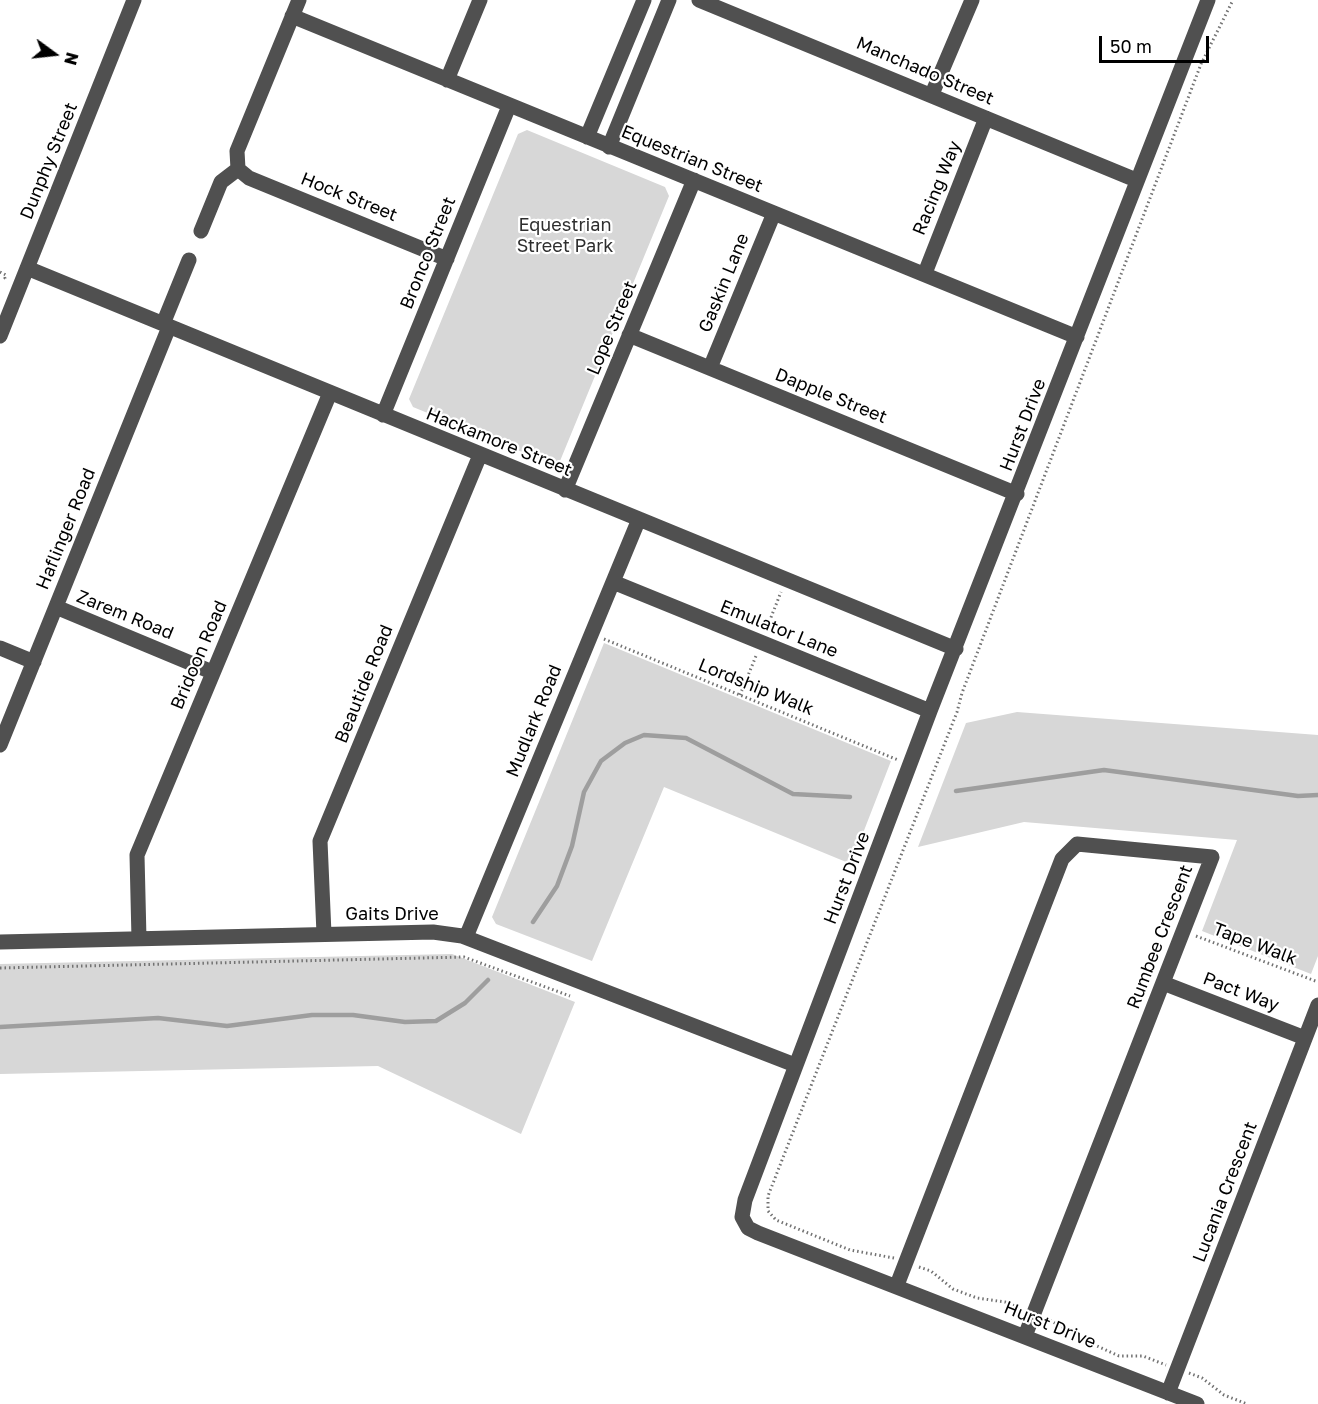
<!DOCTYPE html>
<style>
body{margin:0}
#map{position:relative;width:1318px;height:1404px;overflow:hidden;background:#fff;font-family:"Golos Text",sans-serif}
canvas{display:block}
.north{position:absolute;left:24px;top:24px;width:60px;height:60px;-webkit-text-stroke:4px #fff;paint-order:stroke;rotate:105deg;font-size:16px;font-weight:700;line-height:24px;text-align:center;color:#000}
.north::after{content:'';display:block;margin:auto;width:21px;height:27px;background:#000;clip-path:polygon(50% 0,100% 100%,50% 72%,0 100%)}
.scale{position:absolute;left:1099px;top:36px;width:110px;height:27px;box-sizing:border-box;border:3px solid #000;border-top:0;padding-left:8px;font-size:18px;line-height:21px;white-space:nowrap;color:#000;-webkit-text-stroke:4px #fff;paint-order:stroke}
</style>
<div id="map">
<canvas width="1318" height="1404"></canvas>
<div class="north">N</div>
<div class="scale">50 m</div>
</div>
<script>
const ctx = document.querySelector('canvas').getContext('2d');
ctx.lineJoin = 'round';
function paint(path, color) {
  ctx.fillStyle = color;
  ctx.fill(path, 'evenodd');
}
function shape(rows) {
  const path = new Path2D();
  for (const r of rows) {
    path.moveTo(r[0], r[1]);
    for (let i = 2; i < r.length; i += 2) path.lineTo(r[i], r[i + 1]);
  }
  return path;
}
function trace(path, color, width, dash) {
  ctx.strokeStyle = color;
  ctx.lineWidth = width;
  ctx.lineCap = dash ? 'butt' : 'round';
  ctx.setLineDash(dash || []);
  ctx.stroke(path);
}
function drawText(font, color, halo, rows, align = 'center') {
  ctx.font = font + ' "Golos Text",sans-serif';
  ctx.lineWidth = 4.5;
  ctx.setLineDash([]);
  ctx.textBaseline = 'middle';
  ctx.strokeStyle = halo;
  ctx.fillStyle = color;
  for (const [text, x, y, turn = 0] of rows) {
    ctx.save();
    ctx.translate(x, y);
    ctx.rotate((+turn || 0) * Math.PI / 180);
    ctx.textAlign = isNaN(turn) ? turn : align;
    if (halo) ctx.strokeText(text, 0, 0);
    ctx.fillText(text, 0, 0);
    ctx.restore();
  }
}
paint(shape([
 [527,130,665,187,669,196,560,461,551,464,413,407,409,399,518,134],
 [604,643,891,761,851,864,664,787,592,961,496,924,492,917],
 [1017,712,1318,735,1318,956,1311,974,1202,931,1237,840,1024,822,918,847,966,723],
 [452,954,575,1002,521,1134,378,1066,0,1074,0,964]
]), '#d7d7d7');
trace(shape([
 [956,791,1104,770,1298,796,1318,795],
 [533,922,557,886,572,846,584,792,601,761,625,743,644,735,686,738,793,794,850,797],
 [0,1027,158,1018,227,1026,312,1015,353,1015,405,1022,436,1021,465,1003,488,980]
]), '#9e9e9e', 4.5);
trace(shape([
 [0,272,6,275,5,278,7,279],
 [766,630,781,592],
 [604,639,898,760],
 [740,695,756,656],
 [1196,936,1318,982],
 [0,968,464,957,570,996],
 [894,1258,850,1250,776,1220,768,1211,768,1196,957,712,962,693,1201,64,1233,0],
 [919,1267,931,1271,953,1289,977,1298,1005,1302,1020,1308],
 [1046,1318,1086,1341,1119,1356,1143,1356,1166,1365],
 [1189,1373,1202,1378,1224,1395,1247,1404]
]), '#727272', 3, [1.5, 3]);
trace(shape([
 [299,0,237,151,238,169,249,178,447,259],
 [699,0,1136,180],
 [292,16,1077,337],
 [447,80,480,0],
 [932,94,972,0],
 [587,137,644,0],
 [609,147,669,0],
 [201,231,221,182,238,169],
 [27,268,956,649],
 [925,273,986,118],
 [163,324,189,260],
 [629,335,1017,494],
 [0,336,134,0],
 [710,368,774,213],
 [383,415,509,106],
 [565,490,694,180],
 [613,582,930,711],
 [56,607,212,672],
 [0,648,34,662],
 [0,745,169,327],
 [324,934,320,841,480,455],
 [466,937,639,519],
 [139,939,137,855,330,393],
 [0,942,433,932,462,936,795,1065],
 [1163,983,1305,1038],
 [897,1285,1062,859,1077,844,1212,857,1025,1336],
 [1168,1393,1318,1005],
 [1197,1404,758,1233,748,1228,742,1217,745,1200,930,711,1208,0]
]), '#505050', 15);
drawText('18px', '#000', '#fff', [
 ["Manchado Street",925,71,23],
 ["Equestrian Street",692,159,22],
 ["Dunphy Street",49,161,-68],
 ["Racing Way",937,188,-68],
 ["Hock Street",349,197,22],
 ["Bronco Street",428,253,-68],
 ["Gaskin Lane",724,283,-68],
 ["Lope Street",612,328,-67],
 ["Dapple Street",831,396,22],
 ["Hurst Drive",1023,425,-69],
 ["Hackamore Street",499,442,22],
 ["Haflinger Road",66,529,-68],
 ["Zarem Road",125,615,22],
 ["Emulator Lane",779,629,22],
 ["Bridoon Road",199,655,-67],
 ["Beautide Road",364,684,-68],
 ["Lordship Walk",756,687,22],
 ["Mudlark Road",534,721,-68],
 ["Hurst Drive",847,878,-69],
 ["Gaits Drive",392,914],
 ["Rumbee Crescent",1160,937,-69],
 ["Tape Walk",1255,944,21],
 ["Pact Way",1241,992,21],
 ["Lucania Crescent",1225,1192,-69],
 ["Hurst Drive",1050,1325,22]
]);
drawText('18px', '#2e2e2e', '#fff', [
 ["Equestrian",565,225],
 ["Street Park",565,246]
]);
</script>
